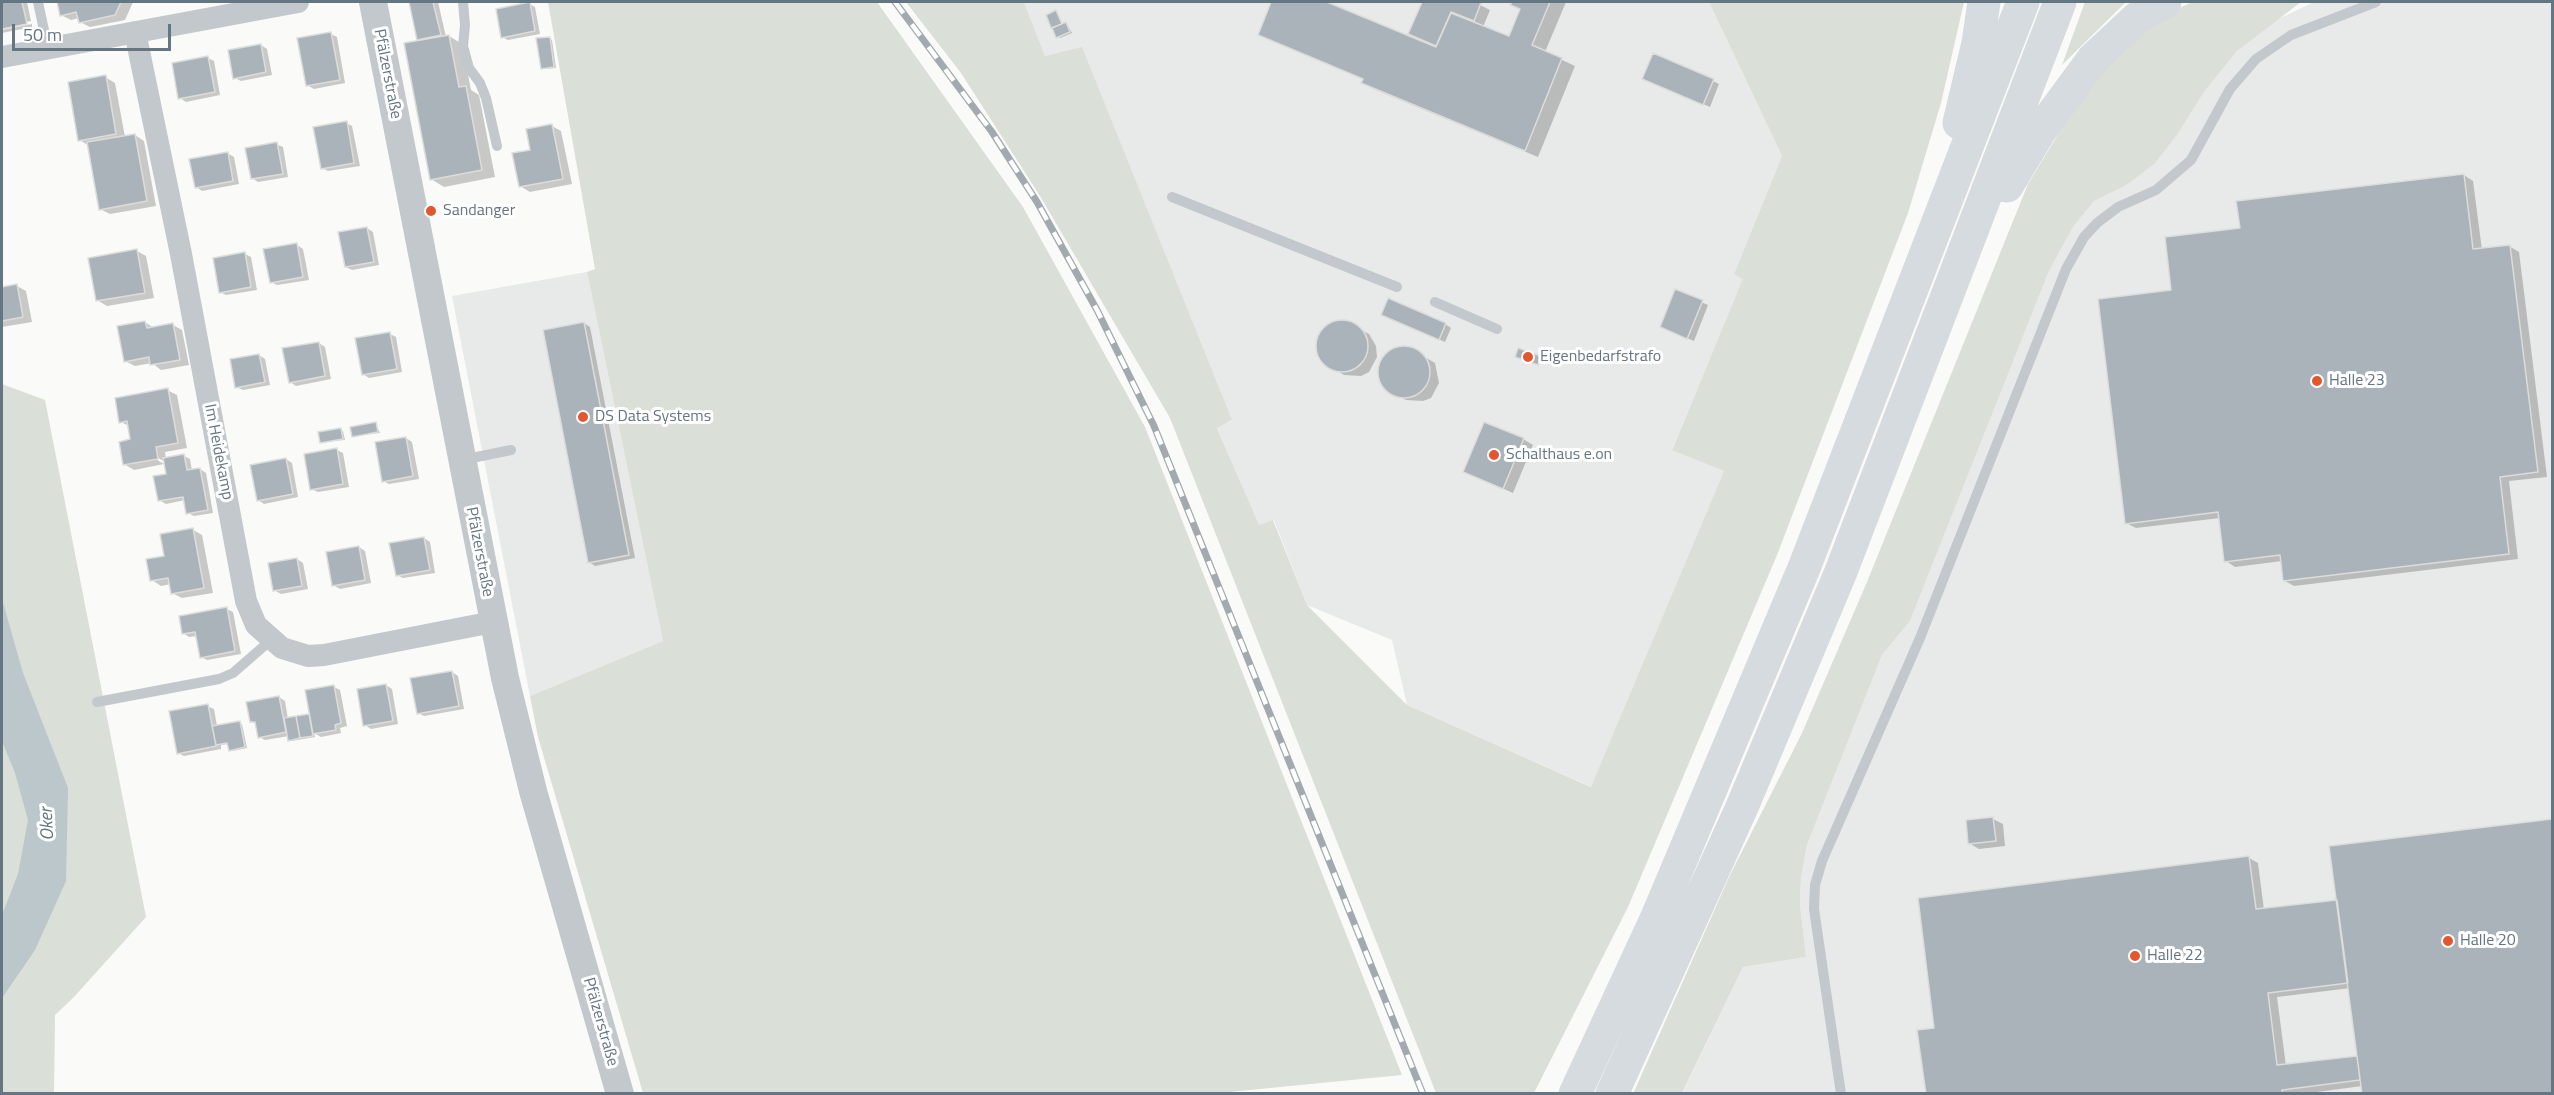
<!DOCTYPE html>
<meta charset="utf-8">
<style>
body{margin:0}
#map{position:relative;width:2554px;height:1095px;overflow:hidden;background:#fafaf8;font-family:"Titillium Web",sans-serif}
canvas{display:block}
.frame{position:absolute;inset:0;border:3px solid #657683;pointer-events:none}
.scale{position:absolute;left:12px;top:24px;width:159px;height:27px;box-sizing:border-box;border:3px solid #657683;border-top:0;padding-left:8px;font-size:18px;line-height:21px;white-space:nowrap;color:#657683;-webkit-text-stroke:4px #fff;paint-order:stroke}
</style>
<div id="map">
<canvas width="2554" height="1095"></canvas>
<div class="frame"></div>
<div class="scale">50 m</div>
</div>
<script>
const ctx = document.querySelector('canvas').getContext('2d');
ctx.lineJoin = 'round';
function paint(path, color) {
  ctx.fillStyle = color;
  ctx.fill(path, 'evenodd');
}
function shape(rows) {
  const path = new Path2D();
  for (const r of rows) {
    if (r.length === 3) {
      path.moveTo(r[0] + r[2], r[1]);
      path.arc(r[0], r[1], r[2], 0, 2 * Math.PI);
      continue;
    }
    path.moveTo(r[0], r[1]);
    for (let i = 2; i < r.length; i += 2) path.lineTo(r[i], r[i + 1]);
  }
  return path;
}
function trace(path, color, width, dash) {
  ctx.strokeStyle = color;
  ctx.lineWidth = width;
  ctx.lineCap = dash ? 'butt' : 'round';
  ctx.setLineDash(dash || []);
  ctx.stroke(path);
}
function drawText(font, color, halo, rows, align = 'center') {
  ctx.font = font + ' "Titillium Web",sans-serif';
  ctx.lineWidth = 6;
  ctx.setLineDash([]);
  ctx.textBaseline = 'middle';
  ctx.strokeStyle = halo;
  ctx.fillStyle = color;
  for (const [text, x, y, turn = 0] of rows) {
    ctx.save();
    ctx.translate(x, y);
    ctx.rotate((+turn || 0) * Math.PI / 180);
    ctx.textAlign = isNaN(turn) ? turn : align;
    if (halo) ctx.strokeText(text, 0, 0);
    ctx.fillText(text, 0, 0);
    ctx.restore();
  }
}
paint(shape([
 [1024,2,1709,2,1782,156,1734,274,1744,278,1672,449,1724,471,1592,787,1407,705,1392,640,1307,605,1274,520,1259,526,1217,427,1232,421,1082,48,1045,56],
 [2314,2,2552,2,2552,1093,1682,1094,1743,967,1806,957,1800,905,1801,878,1807,845,1882,655,1910,621,2049,271,2073,227,2094,201,2125,186,2179,132,2204,92,2237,51,2272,22],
 [587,272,663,641,530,696,452,296]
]), '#e8e9e9');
paint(shape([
 [548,2,877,2,1023,207,1145,427,1402,1075,1209,1094,643,1093,538,737,530,696,663,641,587,272,595,269],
 [906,2,1024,2,1045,56,1082,47,1232,420,1217,428,1259,525,1273,520,1307,605,1407,705,1591,787,1724,471,1672,450,1743,279,1734,274,1782,156,1709,2,1964,2,1941,103,1908,213,1777,555,1628,907,1534,1093,1436,1093,1170,418,1040,196,961,73],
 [2085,2,2126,2,2062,65],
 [2192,2,2301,2,2237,51,2204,92,2179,132,2154,164,2125,186,2094,201,2073,227,2049,271,1910,621,1882,655,1807,845,1801,878,1800,905,1806,957,1743,967,1682,1093,1633,1094,1730,875,1802,733,1867,582,2028,184,2092,78,2155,20],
 [2,384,45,400,146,917,74,997,55,1015,54,1093,2,1093]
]), '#dadfd7');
paint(shape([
 [2,599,23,673,68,788,66,881,35,950,2,998,2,915,18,874,28,820,15,773,2,741]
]), '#bbc7cb');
paint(shape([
 [2,2,27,2,31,21,2,27],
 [58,2,133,2,125,20,90,27,80,22,79,18,71,20,61,15],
 [410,2,438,2,446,37,449,36,462,44,471,90,479,95,495,177,444,187,431,179,423,41,418,39],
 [1273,2,1323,2,1431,47,1432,44,1410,33,1424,2,1474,2,1490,10,1483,27,1510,38,1521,10,1512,5,1514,2,1566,2,1545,52,1575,66,1538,157,1376,90,1363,82,1364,80,1260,35],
 [529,4,535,7,540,34,508,40,502,37],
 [1056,12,1063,25,1068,26,1072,33,1060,38,1048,15],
 [32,24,32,27,2,33,2,30],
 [331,34,337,37,345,83,314,89,307,85],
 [549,38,552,40,556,68,545,69,542,68],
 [261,45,267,49,272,75,241,81,235,78],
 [208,58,214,61,220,95,186,102,180,98],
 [105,77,115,83,125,137,135,135,144,141,156,206,110,214,100,209,89,146,80,140],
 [1650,81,1713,81,1719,84,1710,107],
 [346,123,352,126,360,166,328,171,322,168],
 [552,126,561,131,572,184,530,192,520,186],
 [276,144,283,147,288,177,258,182,252,178],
 [227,153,234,157,239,184,202,191,196,187],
 [2464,175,2473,181,2482,250,2509,246,2519,252,2547,477,2509,481,2518,559,2294,586,2285,581,2282,561,2235,567,2226,561,2220,518,2136,528,2126,523,2173,291,2241,230],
 [367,228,373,232,379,265,352,270,346,267],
 [297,245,303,249,309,280,277,285,271,282],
 [137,251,146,256,154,298,107,306,97,300],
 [245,254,251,257,257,290,226,295,220,292],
 [17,286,26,291,32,322,2,327,2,288],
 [1676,291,1708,305,1694,341,1668,330],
 [1389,318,1445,324,1451,328,1445,342],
 [145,322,154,328,173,325,182,330,189,365,161,370,152,363,135,366,125,361],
 [1341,322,1346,322,1369,334,1376,346,1377,357,1369,372,1361,376,1344,375,1326,364,1318,348,1318,340,1327,326],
 [584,323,590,327,635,558,595,566,589,562],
 [390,334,396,337,402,372,369,378,363,374],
 [319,343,325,347,331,379,296,386,290,382],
 [1409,348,1435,363,1439,383,1431,398,1423,401,1406,400,1388,390,1380,374,1384,358,1394,349],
 [259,355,265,359,270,385,243,390,236,387],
 [167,390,177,395,187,448,165,452,166,459,184,456,190,459,192,471,200,469,206,473,213,513,194,516,188,513,185,500,166,504,159,500,168,475,165,462,152,454,150,456,164,464,134,470,124,464,132,441,129,426,121,422],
 [376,424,380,433,353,436],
 [340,430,343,431,345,440,322,442],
 [406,438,412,442,419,479,389,484,383,481],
 [1523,439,1533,445,1513,493,1465,472],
 [337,450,343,453,349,487,318,492,311,489],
 [286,459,292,463,298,497,264,504,258,500],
 [193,530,202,535,213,593,182,598,172,593,171,584,161,586,152,580,166,557],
 [424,538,430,542,435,573,403,578,397,575],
 [359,547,365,551,371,583,340,589,333,585],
 [297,559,303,563,308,589,281,594,274,590],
 [227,609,233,612,241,654,207,660,201,657,197,636,189,637,183,633],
 [452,672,458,676,464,709,424,716,418,713],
 [386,685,392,689,398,724,371,729,365,725],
 [334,687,340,690,347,726,340,728,341,733,321,737,314,733,315,737,292,741,289,736,265,740,259,737,257,725,251,721,279,697,285,701,288,719,309,715,312,717],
 [207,706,214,709,217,726,242,724,247,748,233,751,229,744,221,745,221,749,184,756,178,753],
 [1993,819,2003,824,2005,846,1979,849,1969,843],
 [2552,820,2552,1094,2363,1094,2362,1086,2302,1094,1927,1094,1936,1030,2249,858,2258,863,2264,910,2339,901,2331,848],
 [2351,988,2359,1057,2286,1066,2277,997]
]), '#0003');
const building = shape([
 [2,2,22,2,27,24,2,29,2,2],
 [57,2,121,2,115,15,79,23,76,12,60,16,57,2],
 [409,2,433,2,441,35,417,40,409,2],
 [530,2,535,31,501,38,496,9,530,2],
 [1271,2,1327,2,1436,47,1451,13,1509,36,1520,9,1510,5,1512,2,1550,2,1532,45,1562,58,1525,151,1361,83,1363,79,1258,35,1271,2],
 [1422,2,1478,2,1481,3,1474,21,1451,12,1436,46,1408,34,1422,2],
 [1056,10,1062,24,1051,28,1046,15,1056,10],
 [1066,22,1070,32,1056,38,1052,28,1066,22],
 [331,32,340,80,306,86,297,38,331,32],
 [449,35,459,87,466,86,482,170,430,180,404,43,449,35],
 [550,37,554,67,541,69,536,38,550,37],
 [261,44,266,72,233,79,228,50,261,44],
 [1653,53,1714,79,1703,105,1642,79,1653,53],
 [208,56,215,92,178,99,172,63,208,56],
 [106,75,116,134,78,141,68,82,106,75],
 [347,121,354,163,321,169,313,127,347,121],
 [552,124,563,179,519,187,512,153,530,150,526,129,552,124],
 [135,134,147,201,99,210,87,142,135,134],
 [277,142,283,174,251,179,245,148,277,142],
 [228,152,233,181,195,188,189,159,228,152],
 [2464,174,2473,249,2510,245,2538,472,2500,477,2509,554,2283,581,2280,555,2224,562,2218,512,2125,524,2098,299,2171,290,2165,237,2240,228,2236,201,2464,174],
 [367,227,374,262,345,267,338,232,367,227],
 [297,243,303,277,270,283,263,249,297,243],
 [137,249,145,293,96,301,88,258,137,249],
 [245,252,251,287,219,293,213,258,245,252],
 [17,284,23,317,2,321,2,287,17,284],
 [1675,289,1703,300,1687,339,1660,327,1675,289],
 [1388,298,1446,323,1439,340,1381,315,1388,298],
 [1342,346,26],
 [145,321,147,328,173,323,180,360,150,365,149,357,124,362,117,326,145,321],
 [584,322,629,555,588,563,543,330,584,322],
 [390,332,397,369,362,375,355,338,390,332],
 [319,342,325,376,289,383,282,348,319,342],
 [1404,372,26],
 [1518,348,1541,356,1538,365,1515,357,1518,348],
 [259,354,265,382,235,388,230,359,259,354],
 [168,388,178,443,156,447,158,459,123,465,119,442,130,439,127,421,119,423,115,398,168,388],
 [376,422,378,432,352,437,350,427,376,422],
 [1484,422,1524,438,1503,489,1463,472,1484,422],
 [341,428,343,439,320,443,318,432,341,428],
 [406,437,413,476,382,482,375,442,406,437],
 [337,448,343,484,310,490,304,454,337,448],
 [184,454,187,470,200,468,208,510,186,514,183,497,158,501,153,476,166,474,163,458,184,454],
 [286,458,293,494,257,501,250,465,286,458],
 [193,528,204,588,171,594,168,578,150,581,146,559,164,556,160,534,193,528],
 [424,537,430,570,396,576,389,543,424,537],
 [359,546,365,580,332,586,326,552,359,546],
 [297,558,302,586,273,591,268,563,297,558],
 [227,607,235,651,200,658,195,632,182,634,179,616,227,607],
 [452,671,459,706,417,714,410,678,452,671],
 [386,684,393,721,363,726,357,689,386,684],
 [334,685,341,723,335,725,336,730,313,734,305,690,334,685],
 [279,696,286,732,258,738,255,722,250,722,246,702,279,696],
 [208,704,216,746,177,754,169,711,208,704],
 [309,714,313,736,300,738,296,716,309,714],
 [296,716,300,738,288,741,284,718,296,716],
 [240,721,245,747,229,751,227,743,216,745,212,726,240,721],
 [1993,817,1996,841,1968,844,1966,820,1993,817],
 [2552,819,2552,1094,2362,1094,2329,846,2552,819],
 [2249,856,2256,909,2337,900,2348,983,2268,993,2277,1065,2357,1056,2360,1080,2282,1090,2282,1094,1926,1094,1917,1030,1934,1028,1918,898,2249,856]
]);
paint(building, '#aab3b9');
trace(building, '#dcdcda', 1.5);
trace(shape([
 [38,2,48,49],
 [463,2,465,25,463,46,469,68,480,83,486,98,497,146],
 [1172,197,1397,287],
 [1435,302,1497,329],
 [462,460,511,450],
 [97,702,219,679,233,673,271,640],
 [1841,1094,1814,909,1815,885,1822,861,1920,638,2066,269,2084,237,2097,223,2118,207,2156,190,2191,160,2230,89,2256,59,2291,35,2376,2]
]), '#c3c8cc', 10);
trace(shape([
 [135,32,181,254,246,601,256,625,282,648,308,656,324,655,493,622],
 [2,57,298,2]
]), '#c3c8cc', 22);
trace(shape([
 [373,2,505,678,533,791,620,1094]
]), '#c3c8cc', 28);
trace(shape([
 [1959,123,1978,43,1984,2],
 [2007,186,2040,131,2093,59,2137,18,2165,2],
 [1575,1094,1657,917,1804,568,2023,2],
 [1612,1094,1742,807,1840,574,2060,2]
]), '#d6dbdf', 33);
const rail = shape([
 [895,2,992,132,1037,202,1097,310,1154,426,1423,1094]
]);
trace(rail, '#a2aab0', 7);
trace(rail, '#fff', 4.5, [14]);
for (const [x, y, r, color] of [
 [431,211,6,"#e4572e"],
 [1528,357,6,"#e4572e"],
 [2317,381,6,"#e4572e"],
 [583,417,6,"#e4572e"],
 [1494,455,6,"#e4572e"],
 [2448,941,6,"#e4572e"],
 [2135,956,6,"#e4572e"]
]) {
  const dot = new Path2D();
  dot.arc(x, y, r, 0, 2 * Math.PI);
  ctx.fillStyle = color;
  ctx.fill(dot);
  trace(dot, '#fff', 2);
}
drawText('16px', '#657683', '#fff', [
 ["Pfälzerstraße",387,74,79],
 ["Im Heidekamp",218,452,79],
 ["Pfälzerstraße",479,552,79],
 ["Pfälzerstraße",600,1022,74]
]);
drawText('16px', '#657683', '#fff', [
 ["Sandanger",443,211],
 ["Eigenbedarfstrafo",1540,357],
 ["Halle 23",2329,381],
 ["DS Data Systems",595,417],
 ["Schalthaus e.on",1506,455],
 ["Halle 20",2460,941],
 ["Halle 22",2147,956]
], 'left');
drawText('italic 18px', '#60757c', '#fff', [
 ["Oker",48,824,-93]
]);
</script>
